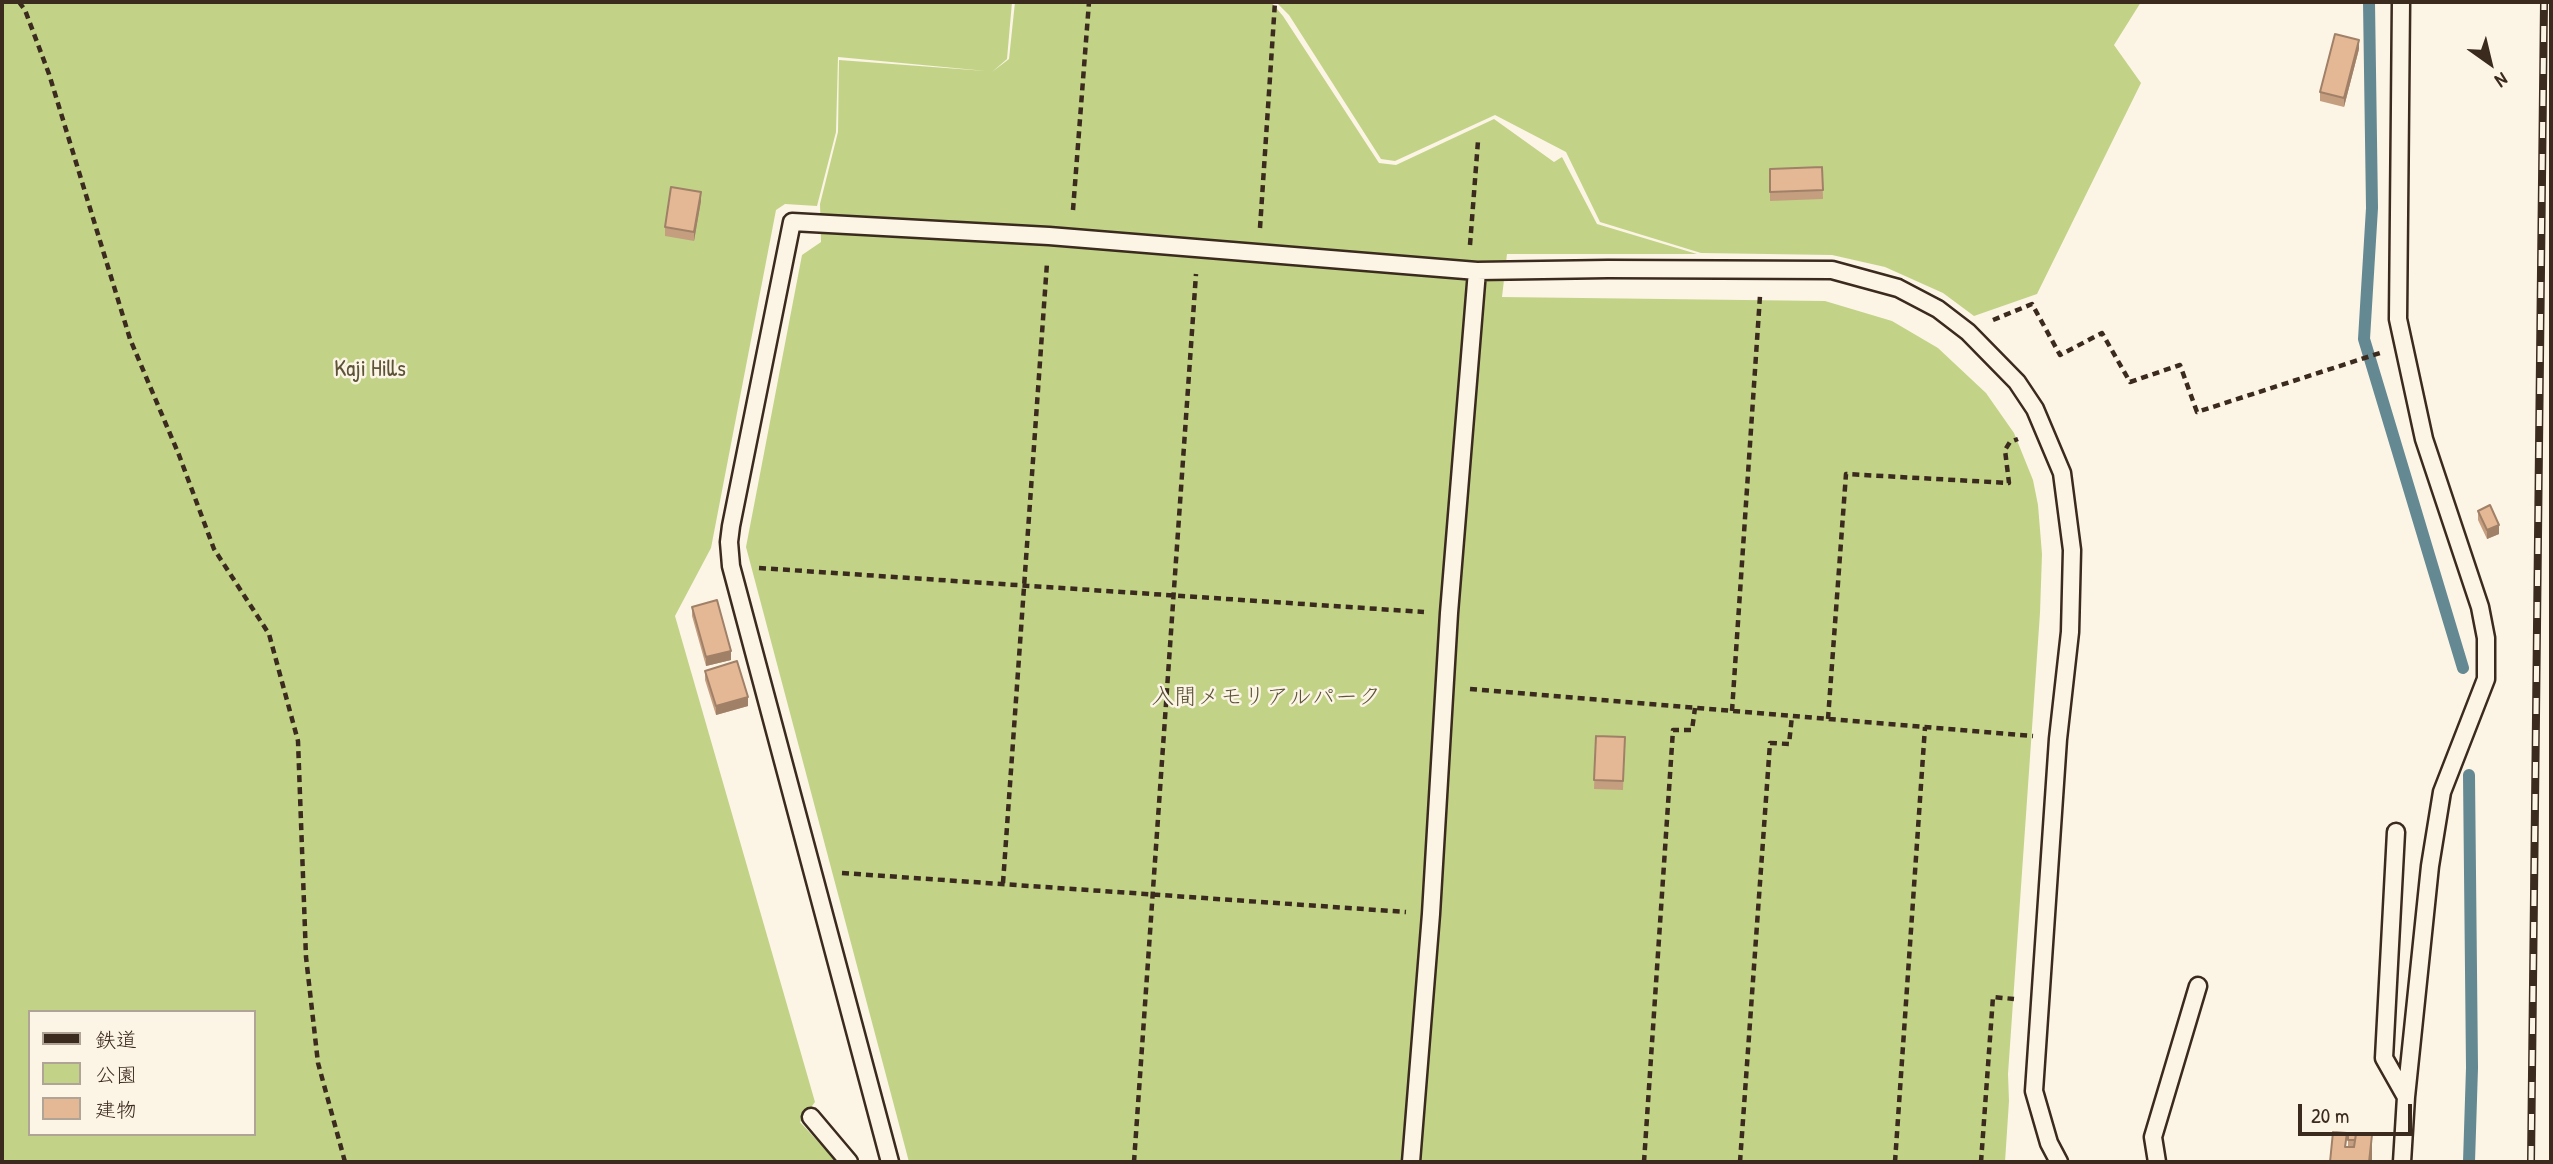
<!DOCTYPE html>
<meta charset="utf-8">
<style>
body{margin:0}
#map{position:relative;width:2553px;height:1164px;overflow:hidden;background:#fcf5e5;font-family:"Patrick Hand","Klee One",sans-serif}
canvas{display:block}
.frame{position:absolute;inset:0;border:4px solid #3b2a1e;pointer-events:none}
.legend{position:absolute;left:28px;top:1010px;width:228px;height:126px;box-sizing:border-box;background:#fcf5e5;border:2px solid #afa495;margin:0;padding:9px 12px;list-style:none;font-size:21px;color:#3b2a1e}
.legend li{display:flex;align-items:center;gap:14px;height:35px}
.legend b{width:35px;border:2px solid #afa495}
.north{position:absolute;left:2455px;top:28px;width:70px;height:70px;-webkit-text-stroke:5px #fcf5e5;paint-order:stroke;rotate:146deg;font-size:19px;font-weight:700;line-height:28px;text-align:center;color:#3b2a1e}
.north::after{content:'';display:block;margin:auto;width:24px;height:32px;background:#3b2a1e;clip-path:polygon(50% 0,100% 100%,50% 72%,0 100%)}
.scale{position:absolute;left:2298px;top:1104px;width:114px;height:32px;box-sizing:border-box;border:4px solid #3b2a1e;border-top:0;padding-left:9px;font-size:21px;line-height:24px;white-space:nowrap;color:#3b2a1e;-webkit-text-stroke:5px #fcf5e5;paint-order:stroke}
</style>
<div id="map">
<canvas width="2553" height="1164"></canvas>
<div class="frame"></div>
<ul class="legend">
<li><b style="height:9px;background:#3b2a1e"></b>鉄道</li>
<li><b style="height:19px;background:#c2d388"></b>公園</li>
<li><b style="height:19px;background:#e5b895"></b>建物</li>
</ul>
<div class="north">N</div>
<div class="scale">20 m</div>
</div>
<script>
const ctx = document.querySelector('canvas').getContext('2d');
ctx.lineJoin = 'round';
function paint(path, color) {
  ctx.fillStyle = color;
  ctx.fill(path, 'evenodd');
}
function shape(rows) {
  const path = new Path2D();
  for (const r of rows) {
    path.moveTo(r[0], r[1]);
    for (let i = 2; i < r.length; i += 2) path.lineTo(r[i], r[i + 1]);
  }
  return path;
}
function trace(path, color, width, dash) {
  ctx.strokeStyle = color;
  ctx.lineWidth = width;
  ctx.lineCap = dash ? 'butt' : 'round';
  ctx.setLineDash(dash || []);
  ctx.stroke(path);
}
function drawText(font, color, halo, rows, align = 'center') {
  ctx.font = font + ' "Patrick Hand","Klee One",sans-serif';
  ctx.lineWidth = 5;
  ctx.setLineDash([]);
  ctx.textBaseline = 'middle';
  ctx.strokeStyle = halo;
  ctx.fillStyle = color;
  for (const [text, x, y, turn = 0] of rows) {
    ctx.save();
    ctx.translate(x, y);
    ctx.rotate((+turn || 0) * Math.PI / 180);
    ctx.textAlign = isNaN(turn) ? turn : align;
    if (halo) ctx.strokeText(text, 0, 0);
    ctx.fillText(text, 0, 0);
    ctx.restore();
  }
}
paint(shape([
 [2,2,1012,2,1007,59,992,72,1009,59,1015,2,1271,2,1283,16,1379,163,1396,165,1494,119,1554,162,1562,157,1597,224,1697,254,1507,254,1502,297,1825,301,1892,321,1938,348,1986,393,2014,433,2033,480,2038,505,2042,554,2040,613,2008,1074,2009,1101,2005,1162,909,1162,746,547,802,255,821,242,820,204,838,132,839,60,986,71,838,57,836,132,817,206,785,204,776,210,711,548,675,616,815,1102,800,1122,837,1162,2,1162],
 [30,1012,254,1012,254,1134,30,1134],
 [1276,2,2141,2,2114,45,2141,83,2037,294,1974,316,1943,293,1885,267,1832,255,1701,253,1600,222,1566,152,1495,115,1395,161,1381,159,1289,15]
]), '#c2d388');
trace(shape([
 [2369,2,2372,208,2364,339,2463,668],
 [2469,1162,2472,1068,2469,775]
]), '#648992', 12);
const lane = shape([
 [2401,2,2398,319,2424,439,2480,607,2486,638,2486,679,2442,792,2430,866,2406,1097,2402,1162],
 [2396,832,2384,1058,2406,1097],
 [811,1117,849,1162],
 [890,1162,731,566,729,542,731,526,792,222,1049,236,1477,271,1608,269,1832,270,1898,288,1938,309,1968,332,2017,382,2035,409,2062,473,2072,550,2070,632,2058,739,2034,1091,2049,1143,2059,1162],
 [1411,1162,1431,914,1449,613,1477,271],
 [2157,1162,2153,1137,2198,986]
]);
trace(lane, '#3b2a1e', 21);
trace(shape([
 [19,2,25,10,49,74,130,339,179,455,214,549,269,634,298,741,306,957,318,1063,345,1162],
 [1073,210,1089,2],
 [1260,228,1275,2],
 [1470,245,1478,141],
 [1993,320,2032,304,2060,355,2102,333,2130,382,2180,365,2197,412,2380,353],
 [759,568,1424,612],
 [1470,689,2033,736],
 [1732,711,1760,296],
 [1828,719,1846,474,2009,483,2005,450,2010,442,2018,439],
 [842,873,1406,912],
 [1003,883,1047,263],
 [1134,1162,1196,274],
 [1644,1162,1673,730,1692,730,1695,708],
 [1740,1162,1770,743,1789,744,1792,716],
 [1895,1162,1925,727],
 [1981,1162,1993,997,2014,999]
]), '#3b2a1e', 4.5, [7, 5]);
trace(lane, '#fcf5e5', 16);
const rail = shape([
 [2531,1162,2544,2]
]);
trace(rail, '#3b2a1e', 8);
trace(rail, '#fcf5e5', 5, [16]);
paint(shape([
 [2359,49,2344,107,2320,101,2320,92],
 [1822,167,1823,199,1770,201,1770,169],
 [701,201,694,241,665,236,665,227],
 [2478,511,2499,534,2487,539,2478,520],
 [692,607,731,660,706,666,692,616],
 [705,671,748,706,716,715,705,680],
 [1596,736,1625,737,1623,790,1594,789],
 [2348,1133,2372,1135,2372,1162,2330,1162,2348,1147]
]), '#c59e80');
paint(shape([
 [2359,40,2359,49,2344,107,2344,98],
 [701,192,701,201,694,241,694,232],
 [2499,525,2499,534,2487,539,2487,530],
 [731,651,731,660,706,666,706,657],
 [748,697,748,706,716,715,716,706],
 [2372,1135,2372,1162,2369,1162]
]), '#a08168');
const building = shape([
 [2335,34,2359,40,2344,98,2320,92,2335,34],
 [1822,167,1823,190,1770,192,1770,169,1822,167],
 [671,187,701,192,694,232,665,227,671,187],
 [2490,505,2499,525,2487,530,2478,511,2490,505],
 [717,600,731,651,706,657,692,607,717,600],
 [737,661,748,697,716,706,705,671,737,661],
 [1596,736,1625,737,1623,781,1594,780,1596,736],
 [2333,1132,2347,1133,2345,1147,2354,1147,2356,1134,2372,1135,2369,1162,2330,1162,2333,1132],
 [2348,1133,2368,1134,2368,1135,2356,1134,2355,1140,2348,1140,2348,1133]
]);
paint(building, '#e5b895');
trace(building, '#a08168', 2);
drawText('23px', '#5d5438', '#fcf5e5', [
 ["Kaji Hills",370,370],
 ["入間メモリアルパーク",1266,698]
]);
</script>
